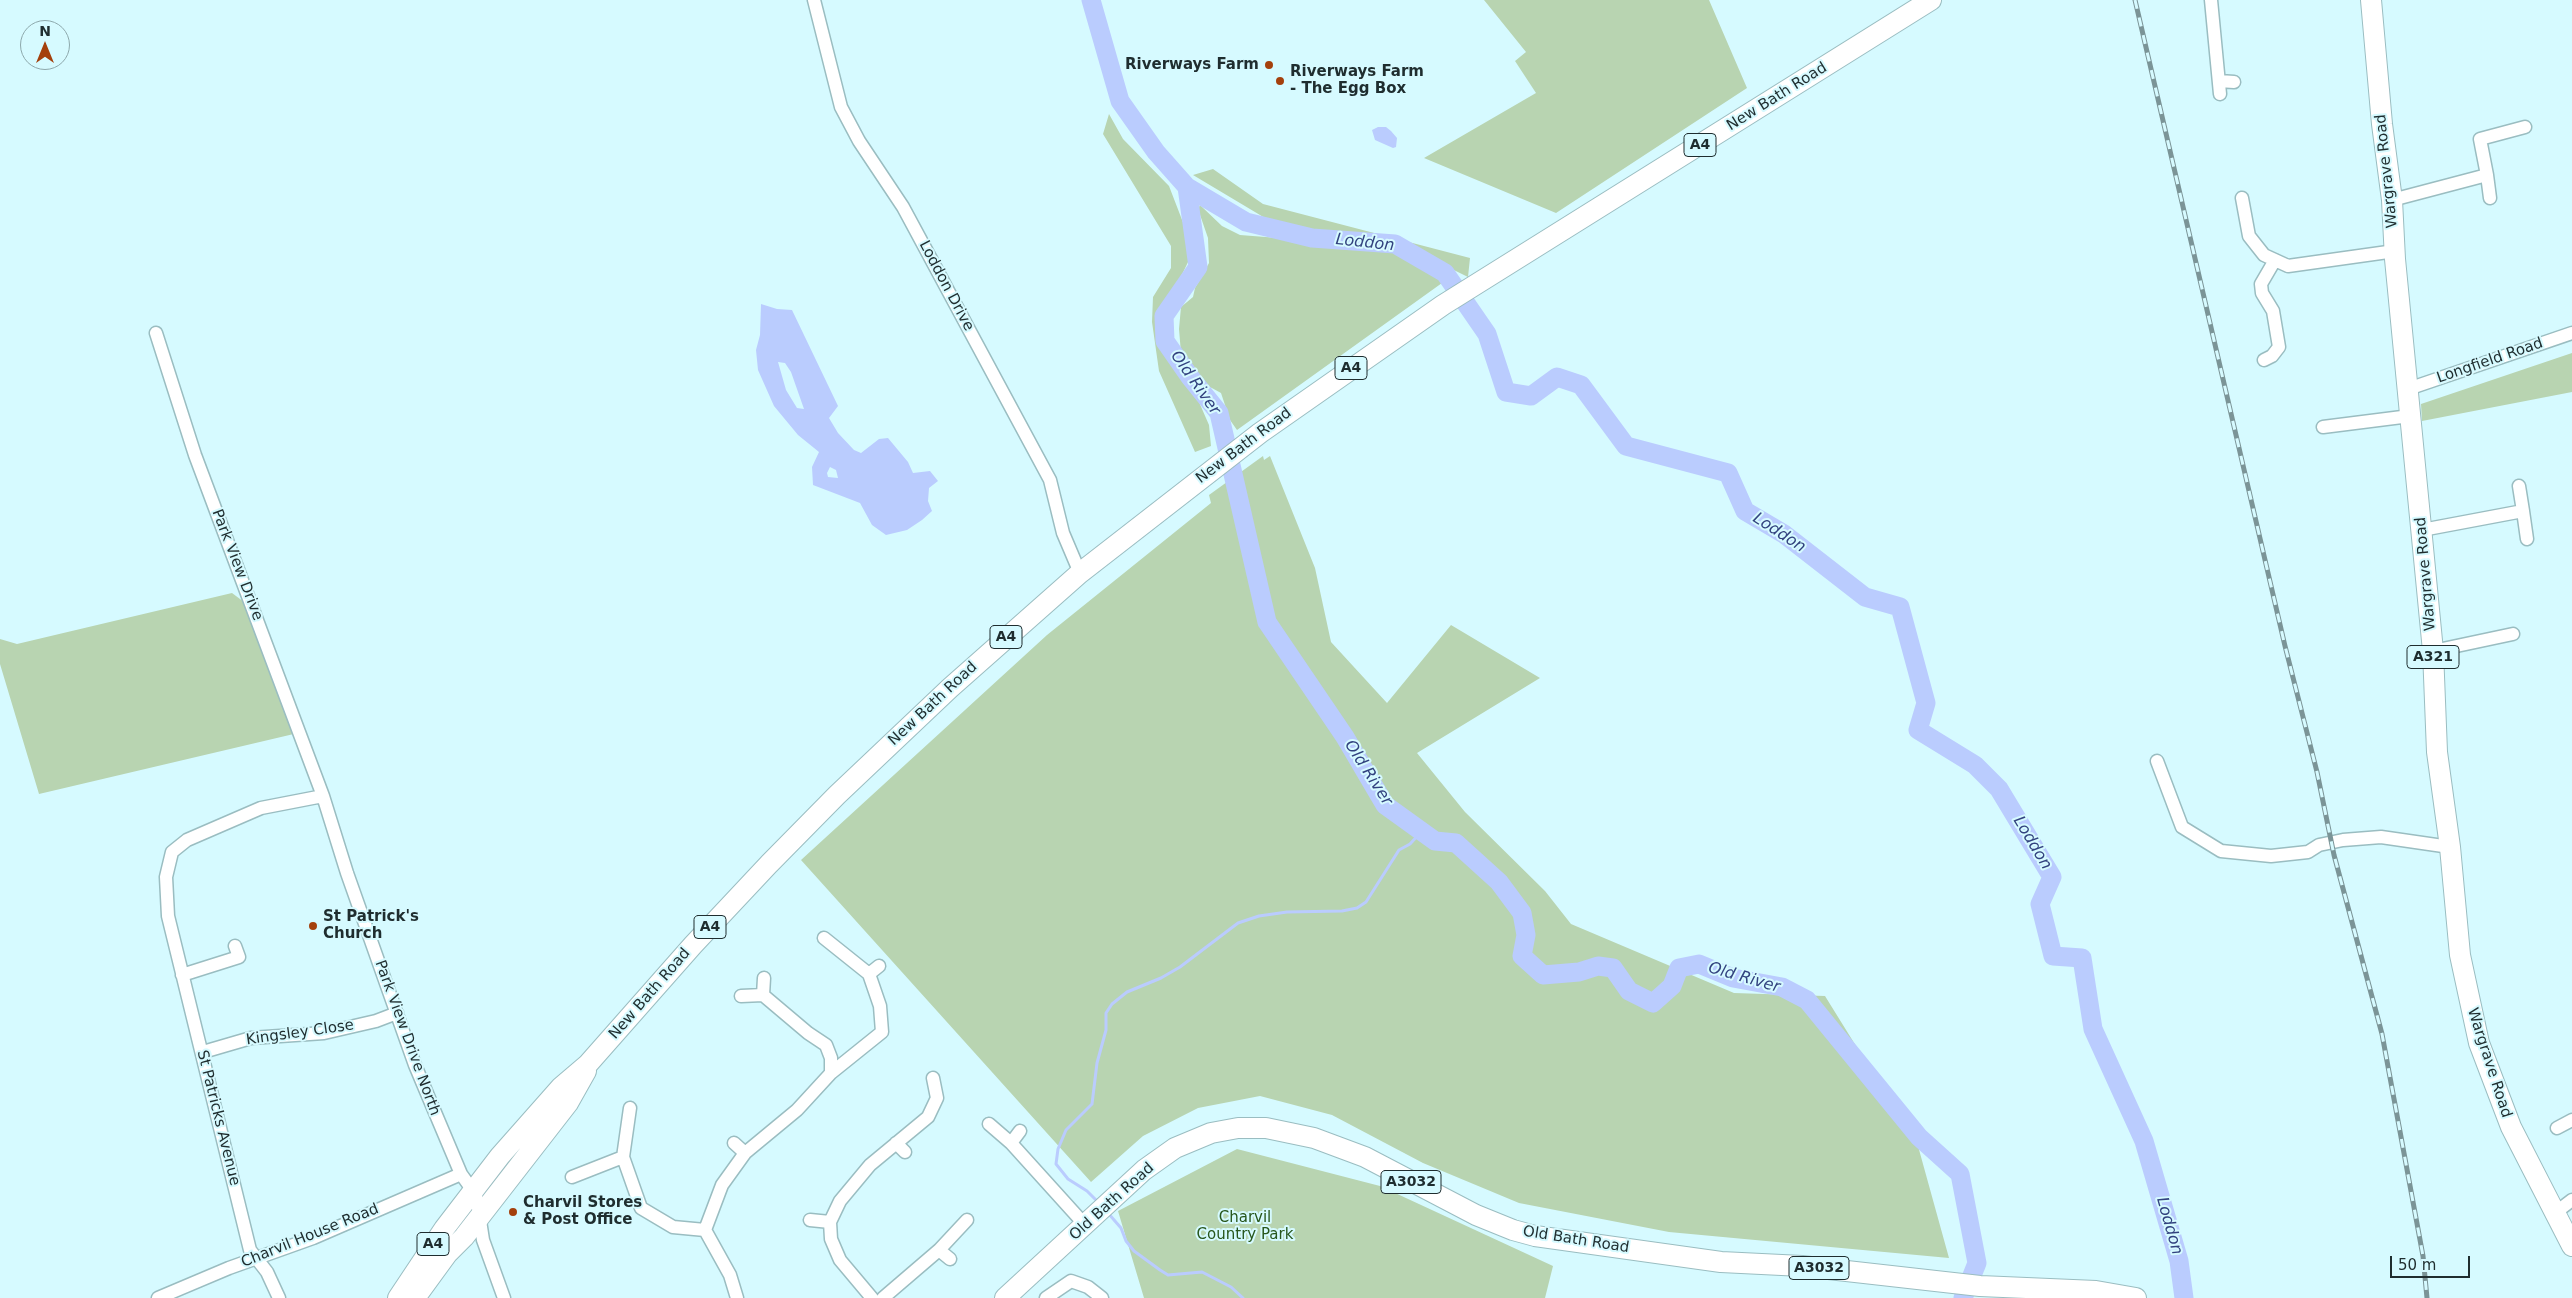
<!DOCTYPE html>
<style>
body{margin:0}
#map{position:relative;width:2572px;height:1298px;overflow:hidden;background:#d6faff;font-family:"DejaVu Sans",sans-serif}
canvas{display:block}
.north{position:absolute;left:20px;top:20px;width:50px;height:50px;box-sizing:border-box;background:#d6faff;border:1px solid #8da8ac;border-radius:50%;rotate:0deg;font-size:14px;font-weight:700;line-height:20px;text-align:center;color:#1f2d2f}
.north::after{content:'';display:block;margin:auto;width:18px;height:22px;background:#a4400c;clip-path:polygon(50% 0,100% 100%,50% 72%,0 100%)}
.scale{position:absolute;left:2390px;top:1256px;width:80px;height:22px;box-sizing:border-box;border:2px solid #1f2d2f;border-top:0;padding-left:6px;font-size:15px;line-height:18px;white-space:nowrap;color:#1f2d2f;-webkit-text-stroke:4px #d6faff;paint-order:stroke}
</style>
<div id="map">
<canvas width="2572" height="1298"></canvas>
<div class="north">N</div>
<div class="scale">50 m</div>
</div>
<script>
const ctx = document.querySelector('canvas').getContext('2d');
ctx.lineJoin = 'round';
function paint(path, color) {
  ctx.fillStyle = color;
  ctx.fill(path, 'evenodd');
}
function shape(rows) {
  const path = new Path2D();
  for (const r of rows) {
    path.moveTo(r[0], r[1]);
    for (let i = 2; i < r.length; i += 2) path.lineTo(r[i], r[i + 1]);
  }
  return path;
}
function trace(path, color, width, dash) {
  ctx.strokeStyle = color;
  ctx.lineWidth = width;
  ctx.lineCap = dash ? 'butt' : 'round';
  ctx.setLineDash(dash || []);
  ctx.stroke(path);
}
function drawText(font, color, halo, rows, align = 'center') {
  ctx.font = font + ' "DejaVu Sans",sans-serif';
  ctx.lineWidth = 4;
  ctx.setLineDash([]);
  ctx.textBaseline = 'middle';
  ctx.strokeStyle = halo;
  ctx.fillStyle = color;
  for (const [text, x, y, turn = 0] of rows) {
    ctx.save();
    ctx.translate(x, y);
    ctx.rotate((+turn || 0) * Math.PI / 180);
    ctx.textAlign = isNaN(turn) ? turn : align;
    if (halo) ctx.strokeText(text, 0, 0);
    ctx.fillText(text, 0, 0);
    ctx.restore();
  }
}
paint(shape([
 [1484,0,1709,0,1747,88,1556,213,1424,158,1536,93,1515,61,1526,52],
 [1109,114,1123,139,1169,186,1189,238,1189,260,1162,316,1161,341,1167,359,1199,402,1209,425,1211,446,1195,452,1159,371,1152,322,1153,297,1171,268,1171,246,1103,134],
 [1213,169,1263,204,1470,258,1468,277,1389,238,1322,235,1265,218,1193,175],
 [1200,205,1222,226,1240,235,1393,247,1442,277,1442,283,1237,430,1230,420,1221,393,1210,387,1184,363,1181,353,1179,329,1181,307,1193,297,1195,288,1209,263,1208,238,1198,209],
 [2572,353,2572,392,2422,421,2421,404],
 [1263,456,1264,460,1270,456,1315,568,1331,642,1387,703,1451,625,1540,678,1417,753,1465,812,1545,891,1571,924,1734,993,1825,996,1918,1146,1949,1258,1669,1232,1519,1203,1423,1163,1332,1115,1260,1096,1198,1108,1143,1136,1091,1182,801,860,1047,635,1211,503,1209,495],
 [232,593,248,605,298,733,39,794,0,664,0,639,17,644],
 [1237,1149,1380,1186,1553,1266,1545,1298,1144,1298,1118,1211]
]), '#b8d4b1');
paint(shape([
 [1378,127,1386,127,1391,131,1397,138,1396,147,1393,148,1375,140,1372,130],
 [761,304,777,309,792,310,838,406,829,418,838,433,854,450,861,453,879,439,888,438,908,462,913,473,930,471,938,481,929,488,928,501,932,511,922,520,907,530,886,535,872,525,860,503,813,485,812,467,819,452,798,435,774,406,758,370,756,350,760,335],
 [778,362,785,363,791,372,804,409,797,408,786,390],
 [830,467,836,470,838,478,828,477,827,473]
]), '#baccfe');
trace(shape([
 [1099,1203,1087,1191,1068,1179,1056,1164,1058,1149,1066,1130,1092,1104,1097,1063,1106,1030,1106,1013,1112,1004,1127,992,1161,978,1180,967,1238,923,1259,916,1287,912,1342,911,1357,908,1366,902,1399,850,1410,844,1421,832],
 [1108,1213,1121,1228,1126,1241,1134,1251,1160,1270,1168,1275,1202,1272,1231,1287,1243,1298]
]), '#baccfe', 3);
trace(shape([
 [1091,0,1120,101,1156,152,1187,187,1246,222,1312,238,1395,244,1445,273,1487,334,1506,392,1531,396,1557,377,1581,385,1626,446,1728,473,1745,511,1784,534,1865,597,1900,607,1926,703,1918,730,1975,765,1999,789,2052,877,2040,904,2053,956,2082,958,2093,1029,2144,1141,2179,1261,2184,1298],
 [1187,187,1198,267,1164,316,1165,341,1190,377,1219,413,1267,622,1345,737,1385,805,1435,841,1456,843,1499,882,1522,913,1526,935,1522,956,1543,975,1579,972,1598,966,1613,968,1629,991,1653,1003,1672,986,1679,968,1699,964,1733,978,1782,987,1807,1000,1919,1137,1960,1174,1977,1263,1963,1298]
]), '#baccfe', 19);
const minor = shape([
 [814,0,841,107,859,141,903,207,1050,480,1063,533,1080,573],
 [2211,0,2220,94],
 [2219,81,2234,82],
 [2487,175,2480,139,2525,127],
 [2242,198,2249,236,2264,255,2288,266,2395,251],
 [2392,200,2487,175,2490,198],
 [156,333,195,455,323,796,347,873,415,1065,461,1174,476,1195,483,1240,504,1298],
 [2264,360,2272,356,2279,347,2273,311,2262,293,2261,284,2275,260],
 [2408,389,2572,333],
 [2323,427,2410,416],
 [2523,511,2527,539],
 [2422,530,2523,511,2519,486],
 [2433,651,2513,634],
 [2157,761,2182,827,2221,851,2271,856,2308,852,2319,845,2343,840,2381,837,2450,847],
 [824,938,869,974],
 [182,975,239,957,235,946],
 [764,978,763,995,808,1033,826,1045,831,1058,831,1073,882,1032,880,1006,869,974,879,966],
 [741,996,763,995],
 [203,1052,251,1038,324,1033,376,1021,397,1013],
 [630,1108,623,1157,641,1208,673,1227,705,1230,730,1275,737,1298],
 [989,1124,1011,1143,1086,1226],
 [2557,1128,2572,1120],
 [734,1143,745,1153],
 [896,1143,905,1152],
 [1011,1143,1020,1131],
 [572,1177,623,1157],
 [2555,1213,2572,1200],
 [810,1220,830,1222],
 [705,1230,722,1185,745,1153,797,1110,831,1073],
 [939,1250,950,1259],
 [158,1298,229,1268,313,1238,461,1174],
 [279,1298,267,1272,250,1250,168,916,166,877,172,852,187,840,261,808,323,796],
 [872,1298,840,1260,831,1239,830,1222,840,1201,870,1165,928,1117,937,1098,933,1078],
 [883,1298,939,1250,967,1220],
 [1046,1298,1071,1281,1088,1287,1102,1298]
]);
const primary = shape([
 [2371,0,2382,124,2392,200,2395,259,2433,651,2437,752,2450,847,2460,955,2479,1043,2511,1127,2572,1246],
 [398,1298,444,1229,500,1156,561,1087,588,1064,693,945,769,864,837,795,950,688,1080,573,1260,433,1443,305,1931,0],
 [415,1298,447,1254,464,1237,568,1103,586,1071],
 [1005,1298,1144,1170,1175,1148,1211,1133,1238,1128,1266,1128,1314,1138,1365,1157,1476,1215,1513,1230,1535,1236,1721,1262,1802,1266,1980,1286,2096,1291,2136,1298]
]);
trace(minor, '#9abdc1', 15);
trace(primary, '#9abdc1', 22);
trace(minor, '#fff', 12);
trace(primary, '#fff', 20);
const rail = shape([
 [2135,0,2285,646,2317,772,2334,855,2382,1034,2423,1256,2427,1298]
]);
trace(rail, '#7b9497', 5);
trace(rail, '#d6faff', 3, [9]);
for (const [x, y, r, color] of [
 [1269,65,5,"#a4400c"],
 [1280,81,5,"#a4400c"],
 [313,926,5,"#a4400c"],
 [513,1212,5,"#a4400c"]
]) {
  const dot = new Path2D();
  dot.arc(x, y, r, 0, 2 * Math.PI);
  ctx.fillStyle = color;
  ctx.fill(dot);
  trace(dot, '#d6faff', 2);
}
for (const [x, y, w] of [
 [1700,145,32],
 [1351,368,32],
 [1006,637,32],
 [2433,657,52],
 [710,927,32],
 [1411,1182,60],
 [433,1244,32],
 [1819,1268,60]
]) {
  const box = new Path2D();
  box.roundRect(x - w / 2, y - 11.5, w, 23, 4);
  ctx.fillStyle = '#d6faff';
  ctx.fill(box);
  trace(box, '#1f2d2f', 1);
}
drawText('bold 14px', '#1f2d2f', null, [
 ["A4",1700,145],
 ["A4",1351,368],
 ["A4",1006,637],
 ["A321",2433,657],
 ["A4",710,927],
 ["A3032",1411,1182],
 ["A4",433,1244],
 ["A3032",1819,1268]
]);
drawText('bold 15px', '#1f2d2f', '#d6faff', [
 ["Riverways Farm",1259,65,"right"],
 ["Riverways Farm",1290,72],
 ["- The Egg Box",1290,89],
 ["St Patrick's",323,917],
 ["Church",323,934],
 ["Charvil Stores",523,1203],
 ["& Post Office",523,1220]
], 'left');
drawText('15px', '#1f2d2f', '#d6faff', [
 ["New Bath Road",1777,97,-32],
 ["Wargrave Road",2387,171,-96],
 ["Loddon Drive",946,286,62],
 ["Longfield Road",2490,361,-19],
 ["New Bath Road",1244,446,-37],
 ["Park View Drive",237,565,69],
 ["Wargrave Road",2426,574,-95],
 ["New Bath Road",933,704,-43],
 ["New Bath Road",650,994,-49],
 ["Kingsley Close",300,1033,-8],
 ["Park View Drive North",407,1038,70],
 ["Wargrave Road",2489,1063,72],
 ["St Patricks Avenue",218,1118,76],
 ["Old Bath Road",1112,1202,-42],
 ["Charvil House Road",310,1236,-22],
 ["Old Bath Road",1576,1240,9]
]);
drawText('15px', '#27561b', '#d6faff', [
 ["Charvil",1245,1218],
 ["Country Park",1245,1235]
]);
drawText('italic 16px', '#32427f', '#d6faff', [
 ["Loddon",1365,243,6],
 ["Old River",1195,383,55],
 ["Loddon",1779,533,33],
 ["Old River",1368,773,57],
 ["Loddon",2032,843,59],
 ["Old River",1744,978,16],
 ["Loddon",2169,1226,74]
]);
</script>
